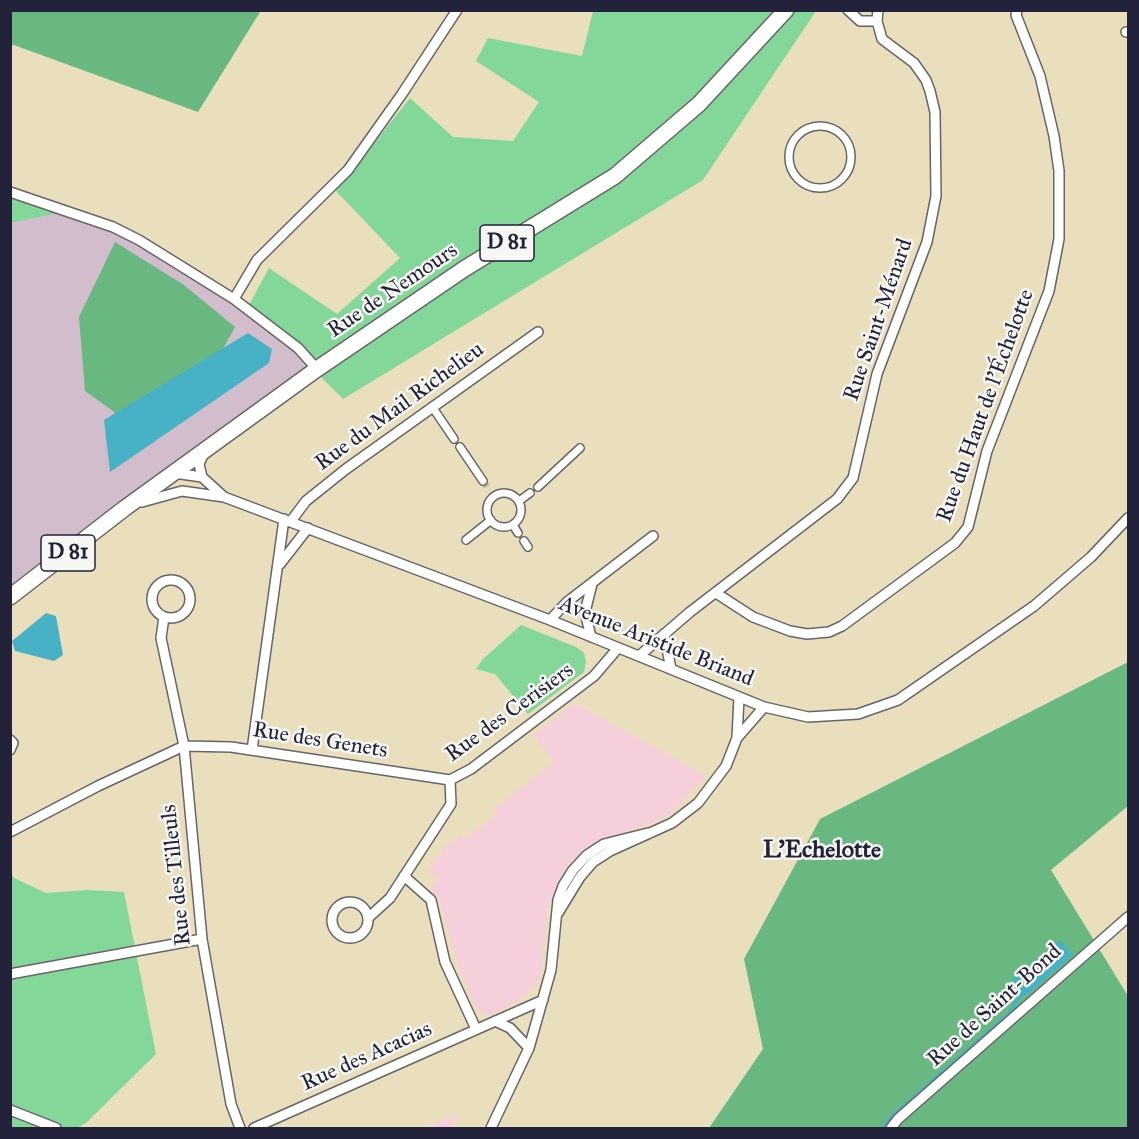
<!DOCTYPE html>
<meta charset="utf-8">
<style>
body{margin:0}
#map{position:relative;width:1139px;height:1139px;overflow:hidden;background:#eadfbc;font-family:"IM FELL Great Primer",serif}
canvas{display:block}
.frame{position:absolute;inset:0;border:12px solid #22223b;pointer-events:none}
</style>
<div id="map">
<canvas width="1139" height="1139"></canvas>
<div class="frame"></div>
</div>
<script>
const ctx = document.querySelector('canvas').getContext('2d');
ctx.lineJoin = 'round';
function paint(path, color) {
  ctx.fillStyle = color;
  ctx.fill(path, 'evenodd');
}
function shape(rows) {
  const path = new Path2D();
  for (const r of rows) {
    if (r.length === 3) {
      path.moveTo(r[0] + r[2], r[1]);
      path.arc(r[0], r[1], r[2], 0, 2 * Math.PI);
      continue;
    }
    path.moveTo(r[0], r[1]);
    for (let i = 2; i < r.length; i += 2) path.lineTo(r[i], r[i + 1]);
  }
  return path;
}
function trace(path, color, width, dash) {
  ctx.strokeStyle = color;
  ctx.lineWidth = width;
  ctx.lineCap = dash ? 'butt' : 'round';
  ctx.setLineDash(dash || []);
  ctx.stroke(path);
}
function drawText(font, color, halo, rows, align = 'center') {
  ctx.font = font + ' "IM FELL Great Primer",serif';
  ctx.lineWidth = 5;
  ctx.setLineDash([]);
  ctx.textBaseline = 'middle';
  ctx.strokeStyle = halo;
  ctx.fillStyle = color;
  for (const [text, x, y, turn = 0] of rows) {
    ctx.save();
    ctx.translate(x, y);
    ctx.rotate((+turn || 0) * Math.PI / 180);
    ctx.textAlign = isNaN(turn) ? turn : align;
    if (halo) ctx.strokeText(text, 0, 0);
    ctx.fillText(text, 0, 0);
    ctx.restore();
  }
}
paint(shape([
 [575,703,706,776,673,812,653,823,598,840,572,860,562,873,548,908,542,970,536,985,517,1002,486,1016,476,1009,455,957,439,901,431,888,438,879,429,873,429,870,446,845,452,844,459,835,467,838,495,816,494,809,554,762,533,735],
 [458,1113,450,1128,426,1128]
]), '#f5cfda');
paint(shape([
 [64,212,153,245,249,305,310,366,197,445,11,587,11,223]
]), '#d1bdcb');
paint(shape([
 [593,11,816,11,703,180,343,399,249,305,269,268,337,314,400,258,336,191,410,98,453,137,513,141,539,102,476,61,488,38,582,56],
 [11,194,64,212,11,223],
 [521,625,576,647,584,653,586,662,584,672,528,714,495,674,476,669,483,659],
 [10,872,14,878,46,893,88,890,124,892,156,1054,86,1123,77,1128,11,1128]
]), '#83d799');
paint(shape([
 [258,11,260,12,198,112,11,44,11,11],
 [115,242,184,285,235,327,213,367,128,422,85,391,79,317],
 [1128,662,1128,806,1051,870,1128,996,1128,1128,709,1128,763,1049,744,959,820,819]
]), '#6ab881');
paint(shape([
 [248,333,272,349,269,363,110,472,104,420],
 [46,613,56,616,63,655,54,661,15,651,12,641],
 [1060,940,1073,955,1026,996,1020,995,1012,979]
]), '#47b2c5');
trace(shape([
 [883,1128,893,1116,1010,1013,1020,995]
]), '#47b2c5', 4);
trace(shape([
 [483,481,489,490]
]), '#c2b9a2', 7, [7, 3.5]);
const pedestrian = shape([
 [820,157,31],
 [433,408,454,439],
 [460,447,483,481],
 [538,487,580,448],
 [504,510,17],
 [519,501,530,493],
 [513,525,518,533],
 [466,540,491,520],
 [524,541,528,547]
]);
const minor = shape([
 [848,10,860,21,877,21],
 [1126,32,1128,32],
 [10,192,113,227,139,240,234,299,298,348,317,369],
 [234,299,257,260,348,170,402,94,457,10],
 [204,453,199,464,202,477,224,497],
 [174,473,202,477],
 [142,502,182,491,224,497,550,620,764,707,808,717,858,714,898,700,1034,606,1091,557,1128,518],
 [291,521,306,501,346,469,538,332],
 [280,564,308,528],
 [171,599,19],
 [716,593,753,617,790,631,807,634,829,632,842,626,955,543,968,527,987,451,1049,291,1059,239,1059,171,1054,136,1040,76,1016,15,1017,10],
 [164,617,161,638,184,746,202,939,231,1104,240,1128],
 [550,620,567,602,653,536],
 [664,634,671,669],
 [591,637,585,612,592,584],
 [639,656,690,612,837,499,853,478,877,374,927,242,936,196,935,112,930,91,926,80,914,63,882,39,877,21,878,10],
 [737,738,739,697],
 [10,740,13,743,10,750],
 [252,750,284,519],
 [10,832,98,786,184,746,231,747,450,780],
 [404,876,431,900,445,962,476,1029],
 [350,920,18],
 [558,913,580,877,593,862,610,851,672,823,698,803,726,766,737,738,764,707],
 [368,918,390,898,451,804,450,780,471,769,594,676,618,648],
 [10,974,202,939],
 [495,1021,510,1028,529,1048],
 [10,1110,56,1128],
 [254,1128,543,1000],
 [491,1128,529,1048,551,970,558,900,563,886,573,870,587,855,604,844,648,833],
 [891,1128,898,1119,1128,917]
]);
const primary = shape([
 [10,597,125,508,317,369,464,269,615,176,699,104,786,10]
]);
trace(pedestrian, '#686468', 10);
trace(minor, '#686468', 12);
trace(primary, '#686468', 18);
trace(pedestrian, '#fff', 7);
trace(minor, '#fff', 9);
trace(primary, '#fff', 15);
for (const [x, y, w] of [
 [507,243,54],
 [68,553,54]
]) {
  const box = new Path2D();
  box.roundRect(x - w / 2, y - 18, w, 36, 4.5);
  ctx.fillStyle = '#f6f6f2';
  ctx.fill(box);
  trace(box, '#22223b', 1.5);
}
drawText('bold 21px', '#22223b', null, [
 ["D 81",507,243],
 ["D 81",68,553]
]);
drawText('22px', '#22223b', '#f6f6f2', [
 ["Rue de Nemours",393,291,-34],
 ["Rue Saint-Ménard",879,320,-71],
 ["Rue du Haut de l'Échelotte",986,406,-70],
 ["Rue du Mail Richelieu",400,407,-36],
 ["Avenue Aristide Briand",656,642,22],
 ["Rue des Cerisiers",510,713,-36],
 ["Rue des Genets",320,741,9],
 ["Rue des Tilleuls",177,875,-96],
 ["Rue de Saint-Bond",995,1006,-42],
 ["Rue des Acacias",367,1057,-24]
]);
drawText('bold 24px', '#22223b', '#f6f6f2', [
 ["L'Echelotte",822,851]
]);
</script>
